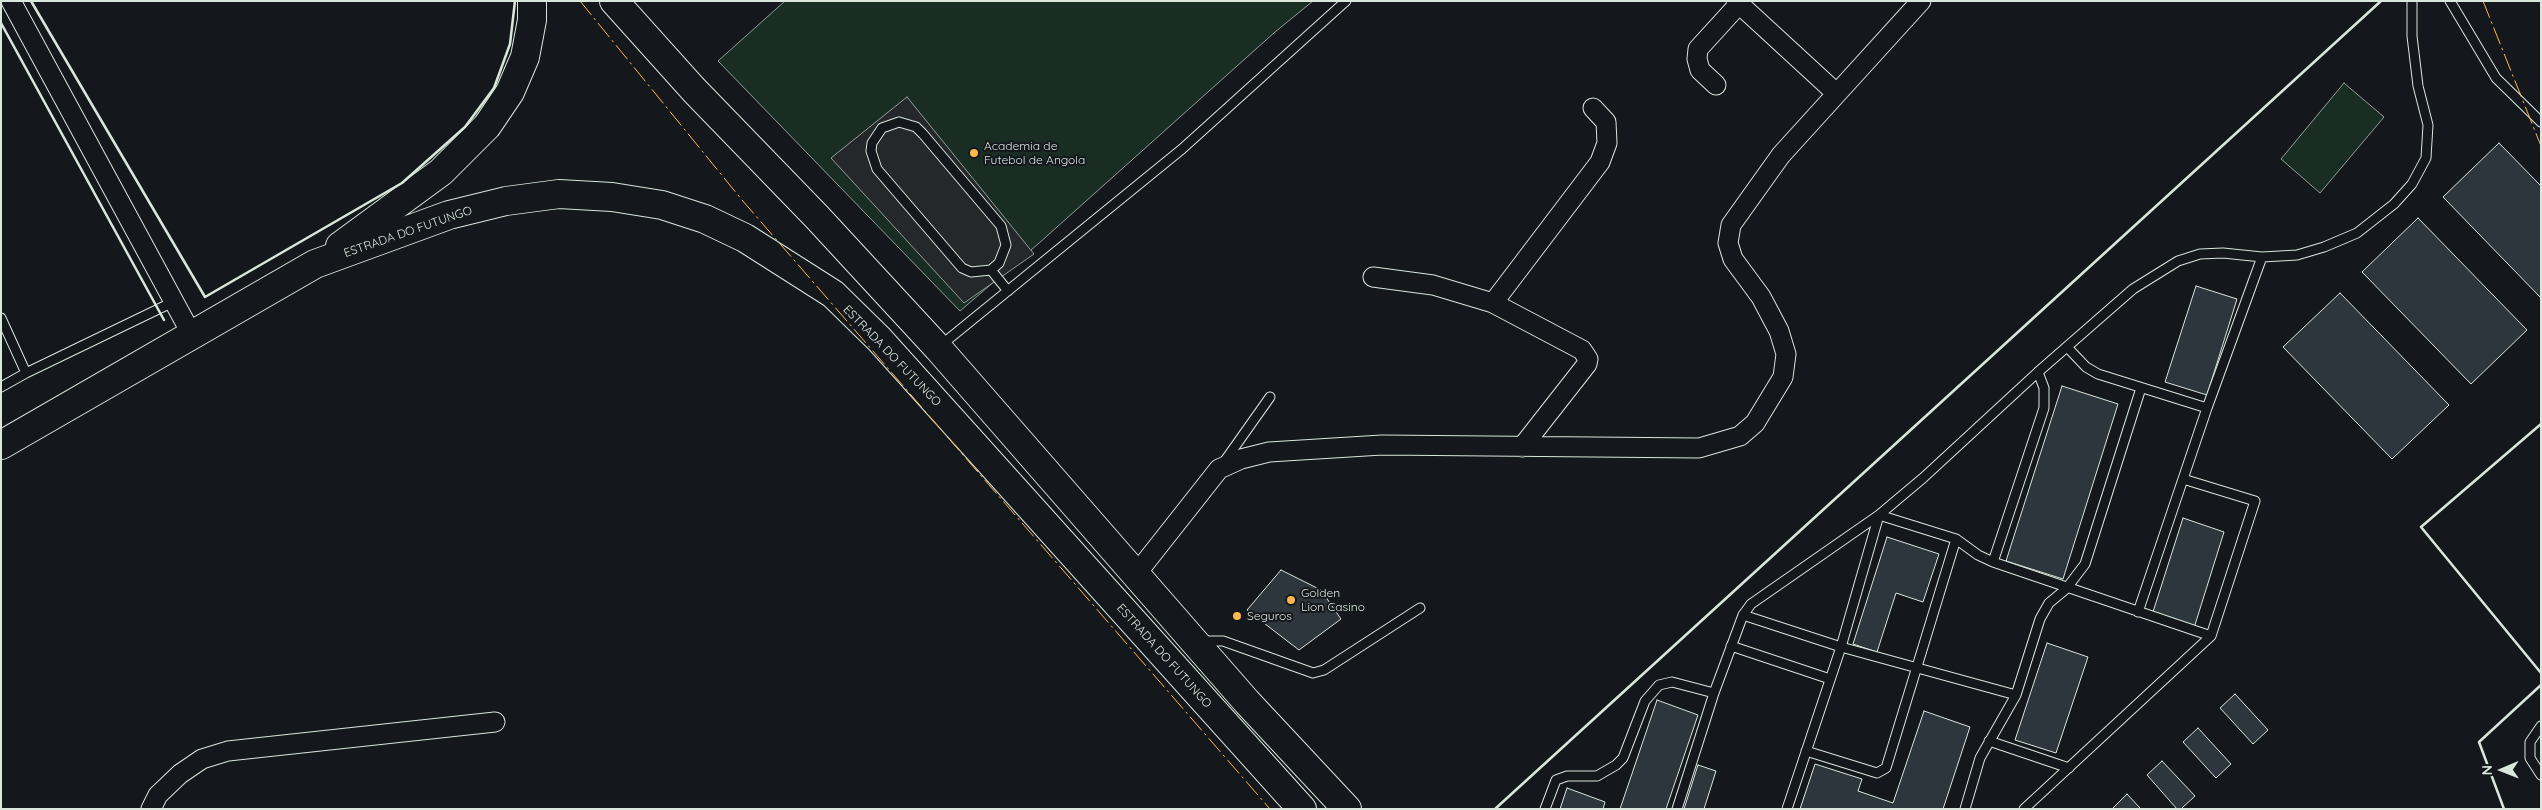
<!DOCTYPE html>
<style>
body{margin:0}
#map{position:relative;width:2542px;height:810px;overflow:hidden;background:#14181c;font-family:Quicksand,sans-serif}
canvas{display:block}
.frame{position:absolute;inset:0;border:2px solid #d8e6dc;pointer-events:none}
.north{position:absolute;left:2477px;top:745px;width:50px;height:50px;-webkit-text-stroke:4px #14181c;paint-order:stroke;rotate:269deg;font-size:14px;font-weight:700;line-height:20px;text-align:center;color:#d8e6dc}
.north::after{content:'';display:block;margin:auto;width:18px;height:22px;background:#d8e6dc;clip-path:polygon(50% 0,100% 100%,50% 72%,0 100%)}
</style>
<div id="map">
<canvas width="2542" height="810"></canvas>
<div class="frame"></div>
<div class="north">N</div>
</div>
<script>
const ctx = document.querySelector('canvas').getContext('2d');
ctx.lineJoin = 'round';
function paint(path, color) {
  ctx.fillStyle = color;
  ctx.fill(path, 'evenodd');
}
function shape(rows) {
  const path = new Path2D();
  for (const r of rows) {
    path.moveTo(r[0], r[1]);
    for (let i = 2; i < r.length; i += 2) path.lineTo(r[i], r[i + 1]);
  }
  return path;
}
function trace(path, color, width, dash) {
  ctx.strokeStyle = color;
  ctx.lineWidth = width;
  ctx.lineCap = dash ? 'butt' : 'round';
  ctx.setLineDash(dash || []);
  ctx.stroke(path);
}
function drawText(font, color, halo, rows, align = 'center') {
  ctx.font = font + ' Quicksand,sans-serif';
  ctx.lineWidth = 4;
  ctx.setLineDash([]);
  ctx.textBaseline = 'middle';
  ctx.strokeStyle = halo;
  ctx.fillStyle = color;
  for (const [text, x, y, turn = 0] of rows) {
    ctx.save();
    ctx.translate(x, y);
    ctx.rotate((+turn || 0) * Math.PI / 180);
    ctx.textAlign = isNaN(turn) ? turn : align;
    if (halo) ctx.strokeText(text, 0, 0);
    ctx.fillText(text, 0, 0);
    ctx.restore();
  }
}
const green = shape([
 [785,1,1313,1,1275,32,1038,244,960,311,718,61,785,1],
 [2344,83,2384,117,2320,193,2281,159,2344,83]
]);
paint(green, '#1a2d24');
trace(green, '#939e99', 1);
const parking = shape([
 [907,97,1034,254,964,303,831,158,907,97]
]);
paint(parking, '#24282b');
trace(parking, '#939e99', 1);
const building = shape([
 [2499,143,2541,186,2541,298,2443,197,2499,143],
 [2418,218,2527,330,2471,384,2362,272,2418,218],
 [2196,286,2237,299,2207,395,2165,382,2196,286],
 [2340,293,2449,405,2392,459,2283,347,2340,293],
 [2062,386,2118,404,2063,579,2006,561,2062,386],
 [2183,518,2224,532,2194,628,2152,615,2183,518],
 [1887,537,1939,554,1923,602,1896,593,1877,652,1853,644,1887,537],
 [1281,570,1321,590,1341,619,1299,650,1247,610,1281,570],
 [2047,643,2088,657,2056,753,2015,740,2047,643],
 [2235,694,2268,730,2253,744,2220,708,2235,694],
 [1657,700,1698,715,1666,809,1620,809,1657,700],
 [1924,711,1970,727,1943,809,1800,809,1815,764,1862,779,1858,791,1893,803,1924,711],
 [2198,728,2231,764,2216,778,2183,742,2198,728],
 [2162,761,2195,796,2181,809,2177,809,2147,775,2162,761],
 [1698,765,1716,771,1704,809,1684,809,1698,765],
 [1567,788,1605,802,1603,809,1560,809,1567,788],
 [2127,794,2141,809,2112,809,2127,794]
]);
paint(building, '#2c363c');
trace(building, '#d8e6dc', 1);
const service = shape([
 [2450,1,2496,78,2541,122],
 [899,122,916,127,923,134,1001,226,1006,245,999,263,991,270,971,272,962,268,877,169,871,151,872,143,882,128,899,122],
 [991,270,1008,291],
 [1,318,26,373],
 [940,346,1182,149,1346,1],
 [2068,348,2086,367,2098,374,2207,408],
 [1,387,26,373,173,302],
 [1224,462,1270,397],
 [1993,562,2044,408,2044,388,2038,372],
 [2138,612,2207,408,2262,257],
 [1743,615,1841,647,2016,695],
 [1202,641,1223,641,1313,673,1324,670,1420,608],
 [1731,646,1830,679],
 [2541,726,2530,742,2530,758,2541,775],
 [1989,741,2069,768],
 [1806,751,1877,773,1886,768,1956,539],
 [1545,809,1556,780,1567,776,1597,776,1616,765,1623,758,1645,701,1659,685,1672,682,1714,693],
 [1677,809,1714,693,1743,615,1751,604,1879,515,1923,478,2038,372,2133,289,2178,261,2200,254,2223,253,2262,257,2297,255,2324,247,2357,233,2394,204,2412,184,2426,158,2428,125,2418,86,2412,36,2412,1],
 [1787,809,1841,647,1879,515,1956,539,1978,555,1993,562,2211,636],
 [1965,809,1980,758,2016,695,2040,619,2049,603,2066,589,2085,564,2141,388],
 [2024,809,2211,636,2255,501,2183,479]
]);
const minor = shape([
 [11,1,192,335],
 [1736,1,1836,93],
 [1716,85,1700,70,1697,59,1698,49,1739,4],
 [1373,277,1433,285,1493,303,1582,350,1588,359,1587,364,1522,447],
 [1493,303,1600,162,1607,143,1606,122,1593,108],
 [1137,573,1219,469,1241,459,1269,452,1382,445,1699,448,1740,436,1755,423,1783,377,1786,354,1779,331,1761,297,1733,259,1728,243,1731,225,1781,155,1921,1],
 [151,809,158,795,180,774,202,759,228,751,495,722]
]);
const primary = shape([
 [614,1,694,90,817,217,938,348,1247,702,1347,809],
 [340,246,441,172,487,126,510,92,525,57,532,20,532,1],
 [1,445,315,264,449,215,506,201,559,194,612,197,662,205,705,219,745,238,833,294,879,339,1302,809]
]);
trace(service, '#d8e6dc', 11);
trace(minor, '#d8e6dc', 21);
trace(primary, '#d8e6dc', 30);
trace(service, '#14181c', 9);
trace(minor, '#14181c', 19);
trace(primary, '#14181c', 28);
trace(shape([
 [31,1,205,297,402,183,465,127,494,88,510,44,515,1],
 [1,23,164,320],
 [2541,424,2421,527,2541,673],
 [1495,809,2381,1],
 [2504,809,2479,742,2541,685]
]), '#d8e6dc', 2.5);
trace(shape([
 [580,1,742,200,1270,809],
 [2483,1,2541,146]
]), '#ffb74d', 1, [18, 4, 2.5, 4]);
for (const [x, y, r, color] of [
 [974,153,5,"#ffb74d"],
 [1291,600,5,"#ffb74d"],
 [1237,616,5,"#ffb74d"]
]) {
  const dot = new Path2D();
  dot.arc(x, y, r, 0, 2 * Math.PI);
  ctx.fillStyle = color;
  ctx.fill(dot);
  trace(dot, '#14181c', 2);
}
drawText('12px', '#d8e6dc', '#14181c', [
 ["Academia de",984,146],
 ["Futebol de Angola",984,160],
 ["Golden",1301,593],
 ["Lion Casino",1301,607],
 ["Seguros",1247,616]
], 'left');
drawText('12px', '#d8e6dc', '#14181c', [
 ["ESTRADA DO FUTUNGO",408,232,-19],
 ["ESTRADA DO FUTUNGO",892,356,46],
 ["ESTRADA DO FUTUNGO",1164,656,48]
]);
</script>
